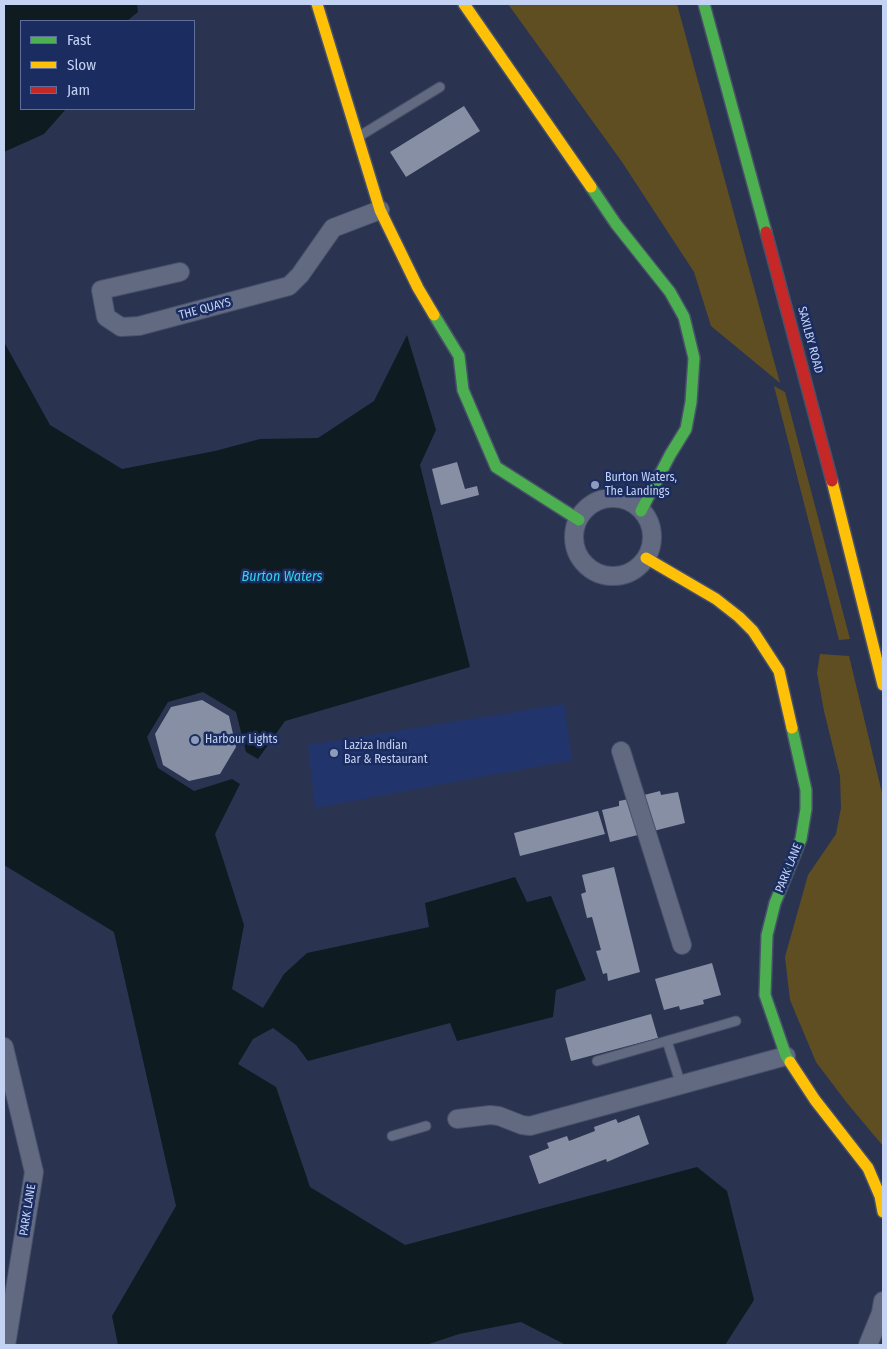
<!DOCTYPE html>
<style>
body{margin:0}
#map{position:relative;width:887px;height:1349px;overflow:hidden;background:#2a3451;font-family:"Fira Sans Condensed",sans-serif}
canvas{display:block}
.frame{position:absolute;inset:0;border:5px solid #c4d2f3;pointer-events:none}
.legend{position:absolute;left:20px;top:20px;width:175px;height:90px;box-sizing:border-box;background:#1b2c60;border:1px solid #5f6e9b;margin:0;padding:6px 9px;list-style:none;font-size:15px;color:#c4d2f3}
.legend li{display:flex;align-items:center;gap:10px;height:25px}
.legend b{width:25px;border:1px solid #5f6e9b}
</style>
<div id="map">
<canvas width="887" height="1349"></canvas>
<div class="frame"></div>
<ul class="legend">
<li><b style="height:6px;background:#4caf50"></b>Fast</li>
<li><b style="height:6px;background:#ffc107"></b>Slow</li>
<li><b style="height:6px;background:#c62828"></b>Jam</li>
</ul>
</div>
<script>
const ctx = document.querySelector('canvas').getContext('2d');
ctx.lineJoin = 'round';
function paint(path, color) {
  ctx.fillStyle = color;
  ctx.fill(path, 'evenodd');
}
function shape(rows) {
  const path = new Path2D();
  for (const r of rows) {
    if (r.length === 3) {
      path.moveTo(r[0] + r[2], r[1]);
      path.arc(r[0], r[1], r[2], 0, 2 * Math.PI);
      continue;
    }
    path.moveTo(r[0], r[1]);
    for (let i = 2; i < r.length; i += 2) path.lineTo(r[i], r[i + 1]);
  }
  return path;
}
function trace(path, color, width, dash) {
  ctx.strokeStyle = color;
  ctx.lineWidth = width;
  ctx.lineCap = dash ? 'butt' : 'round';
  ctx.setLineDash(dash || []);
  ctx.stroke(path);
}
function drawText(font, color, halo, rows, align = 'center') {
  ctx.font = font + ' "Fira Sans Condensed",sans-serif';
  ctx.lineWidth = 5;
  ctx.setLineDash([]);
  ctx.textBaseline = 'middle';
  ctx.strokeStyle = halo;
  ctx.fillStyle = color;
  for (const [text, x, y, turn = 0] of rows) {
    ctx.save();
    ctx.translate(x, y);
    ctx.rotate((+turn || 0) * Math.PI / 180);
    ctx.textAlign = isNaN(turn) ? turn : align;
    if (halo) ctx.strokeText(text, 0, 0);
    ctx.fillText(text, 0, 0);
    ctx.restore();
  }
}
paint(shape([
 [564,704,572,760,315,808,308,745]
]), '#22346c');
paint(shape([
 [508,4,677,4,780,383,711,326,694,272,622,162],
 [774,386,785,392,850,639,839,640],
 [820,654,849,656,883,797,883,1146,847,1103,816,1062,790,1000,785,957,808,875,836,834,841,808,840,776,824,711,817,673]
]), '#5f4e21');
paint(shape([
 [4,4,137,4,138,12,127,21,21,21,21,109,66,109,44,134,4,152],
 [407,335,436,430,420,465,470,667,285,721,258,759,246,752,236,712,203,692,168,702,147,737,158,768,194,791,232,779,240,784,215,834,244,925,232,989,263,1008,284,974,307,953,429,927,425,903,515,877,527,902,551,896,586,980,556,990,553,1017,457,1041,450,1023,308,1061,296,1045,273,1028,253,1039,238,1064,276,1087,310,1187,405,1245,697,1167,727,1191,754,1300,725,1345,566,1345,521,1322,459,1334,426,1345,118,1345,112,1316,176,1206,114,932,4,865,4,342,50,425,122,469,215,451,260,439,318,438,374,401]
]), '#0e1b20');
paint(shape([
 [464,106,480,131,406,177,390,152],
 [457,462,465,489,477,486,479,495,441,505,432,469],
 [202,700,229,716,236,747,220,774,189,781,163,765,155,734,171,707],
 [660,791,661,795,678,792,685,823,610,842,602,810,619,806,619,801,634,798,634,802,646,799,644,795],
 [598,811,605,834,520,856,514,833],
 [614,867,640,972,608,981,607,973,603,974,596,951,601,950,592,917,587,918,581,894,586,892,582,875],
 [712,963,721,995,703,1000,704,1004,680,1010,679,1006,664,1010,655,979],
 [651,1014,658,1038,571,1061,565,1038],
 [639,1115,649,1144,607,1162,606,1159,539,1184,529,1156,549,1148,547,1143,567,1136,569,1141,595,1131,594,1127,616,1119,618,1123]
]), '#878fa4');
const lane = shape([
 [358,137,440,87],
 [667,1041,681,1085],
 [597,1061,736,1021],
 [392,1136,426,1126]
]);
const street = shape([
 [180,272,101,290,106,317,121,327,139,326,289,286,300,275,333,228,380,210],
 [613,537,39],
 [621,751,682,945],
 [4,1047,34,1172,6,1345],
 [457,1119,490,1115,499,1116,522,1125,530,1126,786,1056],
 [868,1345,881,1313,883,1301]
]);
const fast = shape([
 [704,4,766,232],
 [591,187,616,224,670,292,684,317,694,358,691,402,686,429,670,455,641,511],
 [434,315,459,356,463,390,496,467,579,520],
 [790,1062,786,1056,765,995,767,935,775,903,801,839,806,809,806,790,792,728]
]);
const slow = shape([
 [317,4,380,210,418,288,434,315],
 [464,4,591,187],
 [832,481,883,685],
 [646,558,716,599,739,617,753,631,779,671,792,728],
 [790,1062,815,1100,868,1168,880,1196,883,1212]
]);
const jam = shape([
 [766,232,832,481]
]);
trace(lane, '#485169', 11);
trace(street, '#485169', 20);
trace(fast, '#485169', 14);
trace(slow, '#485169', 14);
trace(jam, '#485169', 14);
trace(lane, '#616a81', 9);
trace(street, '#616a81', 18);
trace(fast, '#4caf50', 11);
trace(slow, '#ffc107', 11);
trace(jam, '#c62828', 11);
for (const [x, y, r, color] of [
 [595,485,5,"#8e9bba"],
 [195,740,5,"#8e9bba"],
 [334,753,5,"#8e9bba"]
]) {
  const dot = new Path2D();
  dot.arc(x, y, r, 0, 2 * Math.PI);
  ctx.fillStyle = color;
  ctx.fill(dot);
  trace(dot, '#1b2c60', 2);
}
drawText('12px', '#c4d2f3', '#1b2c60', [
 ["THE QUAYS",205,309,-15],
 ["SAXILBY ROAD",810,340,75],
 ["PARK LANE",789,868,-68],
 ["PARK LANE",28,1210,-81]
]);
drawText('12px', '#c4d2f3', '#1b2c60', [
 ["Burton Waters,",605,478],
 ["The Landings",605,492],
 ["Harbour Lights",205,740],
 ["Laziza Indian",344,746],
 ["Bar & Restaurant",344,760]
], 'left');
drawText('italic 14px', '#32d5e9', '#1b2c60', [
 ["Burton Waters",282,577]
]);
</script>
